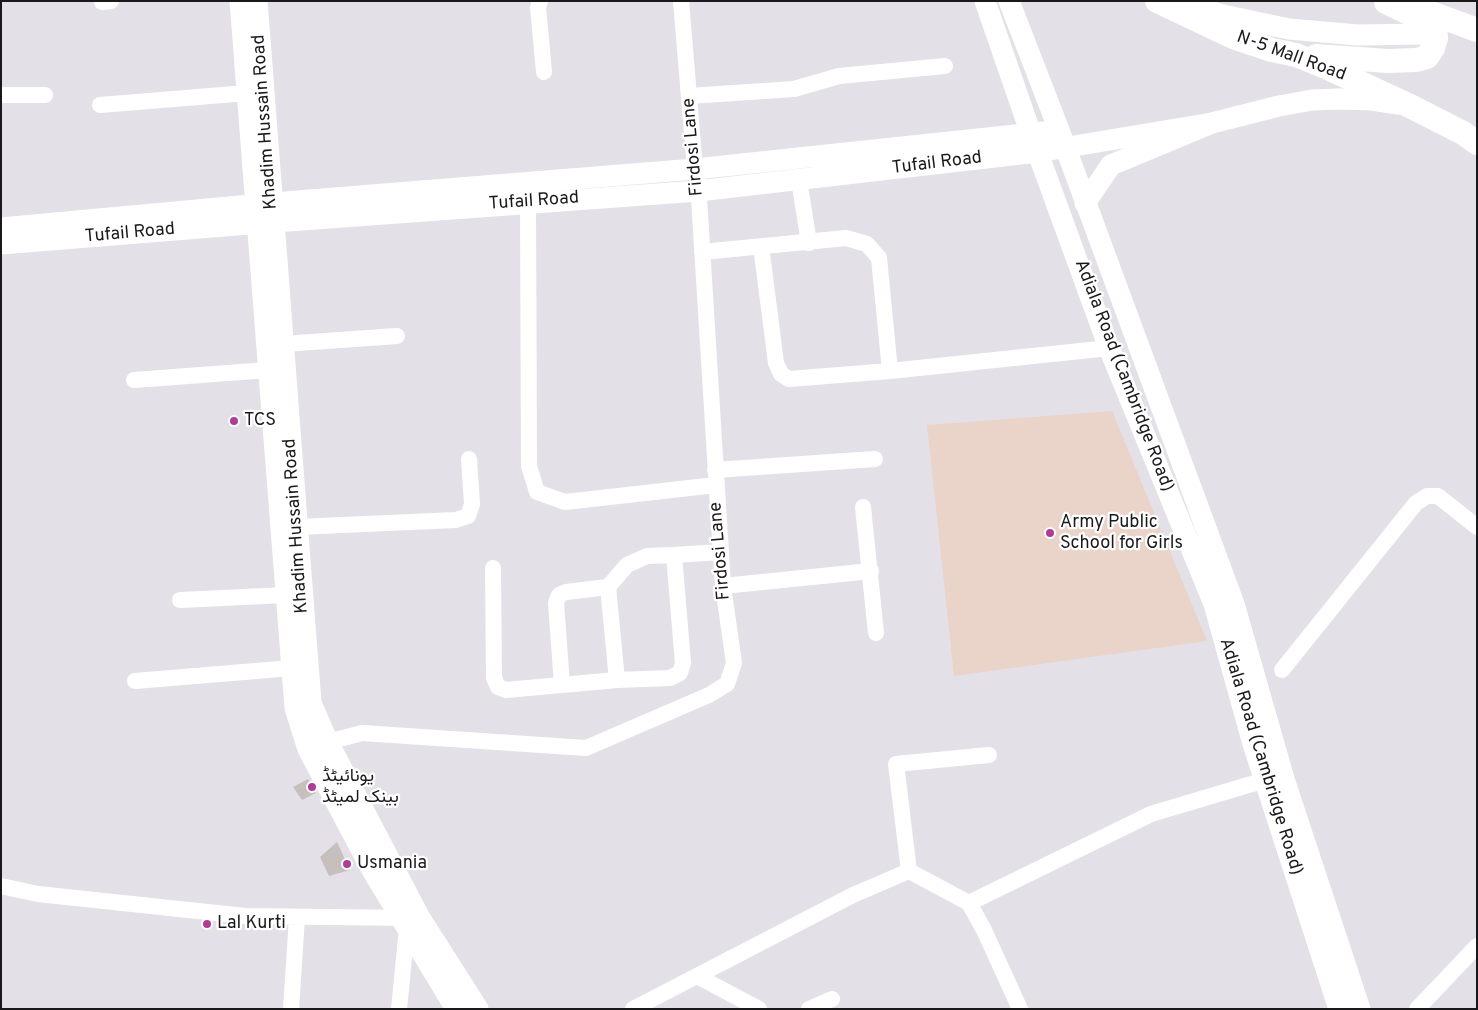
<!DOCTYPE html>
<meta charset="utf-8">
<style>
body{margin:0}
#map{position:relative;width:1478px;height:1010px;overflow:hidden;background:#e3e1e7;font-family:Overpass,sans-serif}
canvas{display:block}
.frame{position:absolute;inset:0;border:2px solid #19191b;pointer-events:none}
</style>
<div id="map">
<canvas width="1478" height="1010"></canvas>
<div class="frame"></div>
</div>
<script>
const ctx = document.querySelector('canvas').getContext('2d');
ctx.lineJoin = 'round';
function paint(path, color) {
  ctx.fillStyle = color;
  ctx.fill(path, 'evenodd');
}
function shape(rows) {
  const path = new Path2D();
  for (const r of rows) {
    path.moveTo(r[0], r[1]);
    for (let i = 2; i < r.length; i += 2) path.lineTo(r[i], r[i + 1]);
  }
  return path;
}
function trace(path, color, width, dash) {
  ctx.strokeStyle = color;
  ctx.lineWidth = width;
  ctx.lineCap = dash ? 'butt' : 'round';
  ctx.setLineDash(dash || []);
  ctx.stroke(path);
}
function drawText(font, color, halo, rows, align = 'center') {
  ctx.font = font + ' Overpass,Vazirmatn,sans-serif';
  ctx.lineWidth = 4.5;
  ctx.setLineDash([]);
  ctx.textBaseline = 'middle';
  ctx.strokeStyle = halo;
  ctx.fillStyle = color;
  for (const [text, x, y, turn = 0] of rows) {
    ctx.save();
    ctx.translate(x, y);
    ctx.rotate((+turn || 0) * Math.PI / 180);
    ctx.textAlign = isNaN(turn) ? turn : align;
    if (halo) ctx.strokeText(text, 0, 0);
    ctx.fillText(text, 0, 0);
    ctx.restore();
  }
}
paint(shape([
 [1112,411,1207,641,954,676,927,425]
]), '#ead3c8');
paint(shape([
 [308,779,316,793,302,800,293,787],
 [337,842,350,870,329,876,320,857]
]), '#c6bfbc');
trace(shape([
 [540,1,538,7,544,72],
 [102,2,111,1],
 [1,95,45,95],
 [689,96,794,89,839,76,945,66],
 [100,105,247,93],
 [799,180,809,243],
 [528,203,529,466,537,492,565,502,716,485],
 [702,252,846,238,867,244,879,258,890,371,789,379,781,374,776,363,761,246],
 [283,344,397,336],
 [890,371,1109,348],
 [134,380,268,370],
 [715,470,875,459],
 [863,507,876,633],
 [297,527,456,520,468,516,472,504,469,459],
 [493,568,494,678,498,687,506,690,617,680,670,678,680,673,683,663,674,555,721,552],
 [723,586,871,571],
 [608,587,617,680],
 [180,600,286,595],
 [1282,670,1416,503,1427,496,1438,496,1477,527],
 [135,681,292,668],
 [562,685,556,603,559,595,566,592,608,587,627,565,647,556,674,555],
 [328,742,362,733,586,748,709,695,727,684,734,663,723,586,698,182,695,169,681,1],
 [909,871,896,764,989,755],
 [1,886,38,894,245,916,410,918],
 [969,903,1151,814,1265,780],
 [697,976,759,1009],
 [291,1009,297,917],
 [399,1009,407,928],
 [633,1009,853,895,909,871,969,903,984,930,1020,1009],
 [809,1009,832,999],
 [1417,1009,1477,946]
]), '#fff', 16);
trace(shape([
 [240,1,295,708,308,749,372,870,456,1009],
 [257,1,311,703,328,742,420,918,478,1009],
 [985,1,1031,134,1109,348,1214,604,1253,744,1339,1009],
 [1009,1,1059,130,1234,604,1284,779,1360,1009],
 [1176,1,1223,15,1289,29,1358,35,1426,34],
 [1085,203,1111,165,1212,123,1279,106,1312,100,1338,99,1372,100,1398,104],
 [1,228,273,203,695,169,1044,132],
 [1,244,274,222,698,191,1038,152,1212,123]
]), '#fff', 21);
trace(shape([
 [1157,1,1233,37,1272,50,1296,55,1328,68,1410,106,1463,133,1477,143],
 [1418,10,1431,13,1477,30],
 [1316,56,1388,61,1416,60,1427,57,1433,48,1436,38,1435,30,1431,24,1386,2]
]), '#fff', 24);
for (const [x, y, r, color] of [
 [234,421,5,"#ae3d98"],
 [1050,533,5,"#ae3d98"],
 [312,787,5,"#ae3d98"],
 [347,864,5,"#ae3d98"],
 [207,924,5,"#ae3d98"]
]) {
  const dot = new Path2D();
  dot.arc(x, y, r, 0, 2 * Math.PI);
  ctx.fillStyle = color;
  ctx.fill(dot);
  trace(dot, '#fff', 2);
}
drawText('18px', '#19191b', '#fff', [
 ["N-5 Mall Road",1291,57,20],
 ["Khadim Hussain Road",266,122,-94],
 ["Firdosi Lane",694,147,-95],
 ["Tufail Road",937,164,-7],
 ["Tufail Road",534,202,-4],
 ["Tufail Road",130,234,-5],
 ["Adiala Road (Cambridge Road)",1123,376,69],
 ["Khadim Hussain Road",297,526,-94],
 ["Firdosi Lane",721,551,-95],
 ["Adiala Road (Cambridge Road)",1260,757,73]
]);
drawText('18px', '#19191b', '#fff', [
 ["TCS",244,421],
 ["Army Public",1060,523],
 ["School for Girls",1060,544],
 ["یونائیٹڈ",322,777],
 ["بینک لمیٹڈ",322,798],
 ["Usmania",357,864],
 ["Lal Kurti",217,924]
], 'left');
</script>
